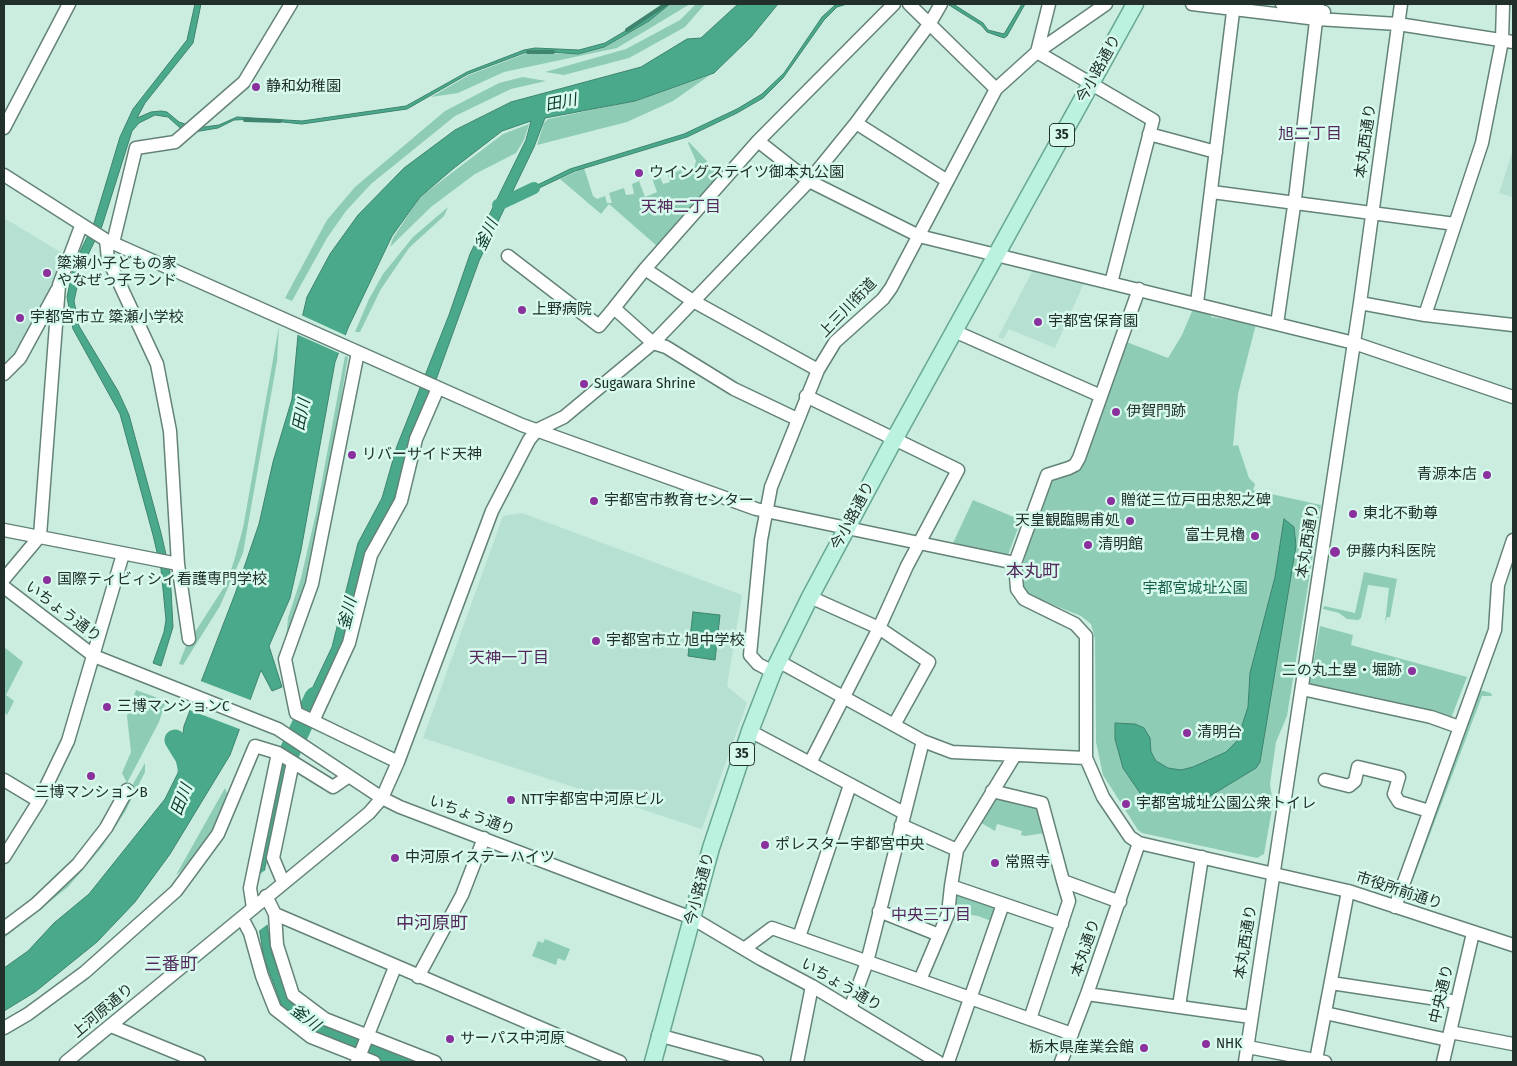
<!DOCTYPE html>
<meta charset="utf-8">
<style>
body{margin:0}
#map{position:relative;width:1517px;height:1066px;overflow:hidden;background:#caeddf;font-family:"Fira Sans Condensed",sans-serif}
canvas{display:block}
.frame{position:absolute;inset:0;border:5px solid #22302b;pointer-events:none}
</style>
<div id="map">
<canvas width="1517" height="1066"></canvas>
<div class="frame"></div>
</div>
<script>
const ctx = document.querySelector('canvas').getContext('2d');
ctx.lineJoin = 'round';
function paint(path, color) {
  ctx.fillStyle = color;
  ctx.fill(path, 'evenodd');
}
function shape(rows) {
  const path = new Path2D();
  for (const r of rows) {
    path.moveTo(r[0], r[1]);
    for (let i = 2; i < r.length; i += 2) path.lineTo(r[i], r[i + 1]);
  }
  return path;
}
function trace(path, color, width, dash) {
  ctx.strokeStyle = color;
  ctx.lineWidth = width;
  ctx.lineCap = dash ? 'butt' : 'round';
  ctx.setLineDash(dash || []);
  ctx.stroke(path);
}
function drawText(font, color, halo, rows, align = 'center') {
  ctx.font = font + ' "Fira Sans Condensed","Noto Sans JP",sans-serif';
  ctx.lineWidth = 5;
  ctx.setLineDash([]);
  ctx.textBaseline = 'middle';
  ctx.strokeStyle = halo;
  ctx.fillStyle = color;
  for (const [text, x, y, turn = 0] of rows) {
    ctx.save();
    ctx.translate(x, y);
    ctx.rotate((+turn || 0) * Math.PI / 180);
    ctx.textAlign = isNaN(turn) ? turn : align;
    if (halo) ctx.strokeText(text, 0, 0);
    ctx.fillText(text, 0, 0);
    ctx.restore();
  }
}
paint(shape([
 [1513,150,1513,197,1499,193],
 [4,218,67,256,56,281,17,355,4,367],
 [1033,270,1084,283,1055,348,1009,329,1003,339,998,337],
 [522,513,742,595,727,686,747,703,702,829,423,738,503,516]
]), '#b6e0d1');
paint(shape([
 [671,4,690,4,617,48,504,72,458,93,431,97,469,75,527,53,577,54,604,47,650,20],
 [696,4,705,4,685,27,629,58,564,75,545,72,626,49,680,20],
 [710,75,673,101,627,122,537,145,544,123,548,119,635,101],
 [523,77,546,81,511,89,455,116,371,184,346,211,327,238,292,301,285,298,327,220,355,187,445,111,499,83],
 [529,124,524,140,516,153,475,174,431,207,390,247,393,238,420,197,503,134],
 [689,142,720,175,657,246,609,204,601,214,560,179,584,168,593,196,597,199,605,196,607,203,612,203,609,193,624,188,626,195,634,194,632,184,639,181,645,197,657,192,652,178,659,175,663,184,670,182,668,175,681,170,683,178,688,178,687,170,694,168,696,161,688,143],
 [448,207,444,216,409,248,381,289,360,332,355,332,369,299,383,274,413,237],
 [1193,309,1211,313,1211,317,1256,324,1238,394,1233,446,1238,445,1249,478,1255,484,1253,490,1321,505,1287,716,1276,742,1270,784,1273,804,1264,854,1257,858,1142,833,1138,830,1103,775,1096,742,1095,639,1091,624,1081,616,1028,595,1021,585,1022,567,1028,547,1049,482,1082,468,1124,341,1168,358,1182,335],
 [279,326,277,361,243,553,220,606,183,665,179,664,186,646,226,584,234,561,243,528],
 [345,356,348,357,320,524,307,579,286,641,288,618,301,578,316,513],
 [973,500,1021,520,1008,555,953,543],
 [1364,572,1397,579,1390,617,1387,617,1385,623,1389,588,1368,585,1361,618,1358,620,1347,619,1339,613,1323,609,1324,606,1355,613],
 [1320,626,1353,635,1351,645,1467,677,1450,721,1309,687],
 [4,647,23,662,6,695,14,701,7,715,4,712],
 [136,690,166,701,159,722,127,783,122,773,131,752,127,716],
 [1480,690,1491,693,1492,696,1482,696,1409,890,1410,894,1419,897,1418,900,1407,897,1404,892],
 [145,763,145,772,125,812,102,847,68,887,4,938,4,929,107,829],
 [225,788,228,796,218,819,204,843,181,871,176,875],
 [993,796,1038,808,1045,833,1025,836,1021,835,1022,831,997,824,995,831,978,821],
 [955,893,995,905,992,919,991,921,978,916,952,912],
 [545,939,570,949,565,961,558,958,556,965,532,956,538,941,543,943]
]), '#8fccb6');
const water = shape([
 [195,4,201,4,193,43,145,103,137,118,151,112,161,111,167,112,179,122,197,128,219,125,237,117,302,121,406,106,467,72,524,50,535,48,579,50,605,43,647,18,664,4,670,4,649,21,604,47,578,54,535,51,524,53,468,74,407,109,302,124,254,119,234,120,218,128,194,132,179,127,168,117,155,115,139,123,132,131,102,226,81,269,74,301,79,326,118,391,129,415,161,533,170,572,173,627,161,666,153,663,164,632,166,620,161,569,153,535,120,414,73,329,67,297,74,264,94,223,120,137,133,109,187,40,195,4],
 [738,4,778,4,751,37,714,73,635,101,545,118,534,147,479,261,429,399,345,640,312,715,302,710,332,647,358,543,382,498,397,446,449,315,470,254,526,140,531,121,502,131,454,168,420,197,392,236,348,328,335,362,301,550,290,598,269,646,282,687,272,691,261,670,230,755,170,854,135,902,97,942,35,992,4,1011,4,968,28,951,54,923,89,894,165,799,178,773,184,726,235,594,259,524,273,462,292,399,298,335,307,297,330,254,358,215,404,168,455,130,511,102,641,67,687,39,701,38,738,4],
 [847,4,837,7,824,20,783,78,763,98,737,113,687,137,575,171,520,197,519,194,570,169,684,134,737,109,762,94,784,73,822,17,835,5,847,4],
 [953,4,983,23,988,30,1004,34,1022,4,1025,4,1007,36,1004,38,987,32,981,25,949,5,953,4],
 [1284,519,1294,527,1296,546,1260,762,1256,768,1205,799,1173,805,1151,801,1140,793,1123,768,1115,739,1115,723,1135,724,1144,728,1150,738,1151,752,1156,761,1168,768,1181,770,1193,767,1226,752,1237,741,1248,707,1250,673,1275,577,1284,519],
 [693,612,720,615,715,660,688,656,693,612],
 [280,762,288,765,265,867,262,896,272,954,290,1002,319,1025,350,1037,347,1046,317,1034,282,1006,264,958,255,902,257,874,280,762]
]);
paint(water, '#4aa88b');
trace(water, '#3e846e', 1);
paint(shape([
 [301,315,347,336,341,354,296,334],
 [198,680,253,701,242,730,187,709],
 [267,869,265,896,268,924,256,933,253,910,255,877]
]), '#caeddf');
trace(shape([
 [627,30,666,4],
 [528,52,553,52],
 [245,120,280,121]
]), '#3e846e', 4);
trace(shape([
 [498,205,534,188]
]), '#4aa88b', 12);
trace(shape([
 [175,740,186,758,190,777],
 [280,779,284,764,315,697],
 [323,1032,402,1062]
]), '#4aa88b', 21);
const minor = shape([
 [909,4,996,89],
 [1049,4,1037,52,1153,120,1111,283],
 [1192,4,1317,19,1398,24,1513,42],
 [1282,4,1324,12],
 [856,123,946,180],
 [4,128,69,4],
 [1149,134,1216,152],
 [758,141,809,181,919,236,1354,343,1513,397],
 [4,175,106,240,522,425,756,509,1015,563],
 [1212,192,1455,224],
 [106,240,108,259,157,364,170,431,178,564,189,639],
 [113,243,136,148,175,142,244,82,291,4],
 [508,256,599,326,614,308],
 [645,269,758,141,894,4],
 [1139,289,1079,458,1075,465,1069,468,1047,475,1015,563,1017,589,1024,599,1075,624,1086,636,1086,758,1103,797,1130,837,1139,843,1348,891,1513,945],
 [1197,303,1234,4],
 [1360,303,1425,315,1513,325],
 [1425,315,1482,143,1502,41,1503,4],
 [1277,324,1295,199,1318,4],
 [954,331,1101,396],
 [4,374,20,358,57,290],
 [806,396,958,470,907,566,879,628,810,763],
 [797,419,734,389,666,347,653,343,614,308,645,269,693,301,818,370],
 [4,530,178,564],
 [4,579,40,536,59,285,81,226],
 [4,587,94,656,278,729,382,798,400,807,692,918,761,959,812,986,938,1062],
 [810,597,879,628,929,662,894,725],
 [778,661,923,741,952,752,1086,758],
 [773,672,758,664,750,655,761,540,771,487,818,370,835,342,883,299,891,288,996,89,1037,52,1106,4],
 [1302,689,1431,717,1459,727],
 [313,721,296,713,285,659,312,584,358,352],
 [750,731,904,813],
 [1015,755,957,850,951,886,1062,924],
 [398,762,313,721,349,643,371,555,401,501,416,439,438,388],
 [4,780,39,801],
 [1325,780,1349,786,1355,781,1358,767,1399,777,1394,794,1399,802,1429,811],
 [992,791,1042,803,1063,881,1120,902],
 [901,825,957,850],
 [4,857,39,801,68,741,123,554],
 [283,882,273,858,293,762],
 [266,896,275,914,277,945,293,995,325,1019,435,1062],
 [1395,907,1495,630,1498,585,1513,540],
 [253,908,250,888,278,753],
 [879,911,939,935],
 [275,914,620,1062],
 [242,918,250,933,262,976,275,1009,311,1037,374,1062],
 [4,928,36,904,78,864,106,828,127,790],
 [799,937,850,785],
 [744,949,772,928,1072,1034],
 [418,977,462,895,484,838],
 [920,980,948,914,951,886],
 [1331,983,1457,1002],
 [1087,994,1251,1017],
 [1179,1006,1202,857],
 [850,1009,867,962,923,741],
 [1325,1013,1448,1040],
 [1030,1019,1069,901,1063,881],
 [111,1026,199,1062],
 [4,1028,28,1014,85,972,176,891,218,834,255,746,278,753,333,787,349,776],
 [1450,1032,1513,1044],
 [658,1035,757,1062],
 [1248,1047,1325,1062],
 [1316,1060,1348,891],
 [66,1062,369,813,382,798,398,762,492,511,529,440,537,430,564,417,653,343,809,181,856,123,930,23,941,4],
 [357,1062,395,967],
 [797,1062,812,986],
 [948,1062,1003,904],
 [1061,1062,1087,994,1139,843],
 [1245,1062,1360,303,1401,4],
 [1443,1062,1473,933]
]);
const major = shape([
 [653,1062,711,848,750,731,773,672,810,597,895,438,1135,4]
]);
trace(minor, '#648377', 15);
trace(major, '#68a892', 19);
trace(minor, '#fff', 12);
trace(major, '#bbf1df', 16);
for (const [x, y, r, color] of [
 [256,87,5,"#8a319d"],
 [639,173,5,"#8a319d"],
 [47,273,5,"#8a319d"],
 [522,310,5,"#8a319d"],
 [20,318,5,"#8a319d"],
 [1038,322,5,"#8a319d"],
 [584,384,5,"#8a319d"],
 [1116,412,5,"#8a319d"],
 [352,455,5,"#8a319d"],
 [1487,475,5,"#8a319d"],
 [594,501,5,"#8a319d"],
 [1111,501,5,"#8a319d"],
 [1353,514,5,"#8a319d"],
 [1130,521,5,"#8a319d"],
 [1255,536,5,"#8a319d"],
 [1088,545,5,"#8a319d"],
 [1335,552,6,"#8a319d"],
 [47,580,5,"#8a319d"],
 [596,641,5,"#8a319d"],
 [1412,671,5,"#8a319d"],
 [107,707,5,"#8a319d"],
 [1187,733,5,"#8a319d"],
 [91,776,5,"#8a319d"],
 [511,800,5,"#8a319d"],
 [1126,804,5,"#8a319d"],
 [765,845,5,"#8a319d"],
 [395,858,5,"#8a319d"],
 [995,863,5,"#8a319d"],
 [450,1039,5,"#8a319d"],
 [1206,1044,5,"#8a319d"],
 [1144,1048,5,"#8a319d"]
]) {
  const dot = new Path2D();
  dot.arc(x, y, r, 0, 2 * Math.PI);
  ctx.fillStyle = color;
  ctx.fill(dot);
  trace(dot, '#d7faed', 2);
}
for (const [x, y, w] of [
 [1062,135,25],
 [742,754,25]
]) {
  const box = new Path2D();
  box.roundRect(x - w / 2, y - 11.5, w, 23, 4);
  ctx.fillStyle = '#d7faed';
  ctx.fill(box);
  trace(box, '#22302b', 1);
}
drawText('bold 14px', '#22302b', null, [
 ["35",1062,135],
 ["35",742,754]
]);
drawText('15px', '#22302b', '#d7faed', [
 ["今小路通り",1099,69,-61],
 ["本丸西通り",1366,141,-82],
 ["上三川街道",848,308,-46],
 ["今小路通り",853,516,-62],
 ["本丸西通り",1308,541,-81],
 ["いちょう通り",63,612,37],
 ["いちょう通り",472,816,20],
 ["今小路通り",700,889,-75],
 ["市役所前通り",1399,891,18],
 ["本丸西通り",1246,942,-81],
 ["本丸通り",1086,948,-71],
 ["いちょう通り",841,985,30],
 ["中央通り",1442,994,-77],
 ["上河原通り",103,1011,-40]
]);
drawText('15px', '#22302b', '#d7faed', [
 ["静和幼稚園",266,87],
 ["ウイングステイツ御本丸公園",649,173],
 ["簗瀬小子どもの家",57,264],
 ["やなぜっ子ランド",57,281],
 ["上野病院",532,310],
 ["宇都宮市立 簗瀬小学校",30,318],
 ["宇都宮保育園",1048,322],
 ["Sugawara Shrine",594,384],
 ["伊賀門跡",1126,412],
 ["リバーサイド天神",362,455],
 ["青源本店",1477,475,"right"],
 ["宇都宮市教育センター",604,501],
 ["贈従三位戸田忠恕之碑",1121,501],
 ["東北不動尊",1363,514],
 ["天皇観臨賜甫処",1120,521,"right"],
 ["富士見櫓",1245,536,"right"],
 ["清明館",1098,545],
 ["伊藤内科医院",1346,552],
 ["国際ティビィシィ看護専門学校",57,580],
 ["宇都宮市立 旭中学校",606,641],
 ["二の丸土塁・堀跡",1402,671,"right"],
 ["三博マンションC",117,707],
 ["清明台",1197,733],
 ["三博マンションB",91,793,"center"],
 ["NTT宇都宮中河原ビル",521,800],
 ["宇都宮城址公園公衆トイレ",1136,804],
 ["ポレスター宇都宮中央",775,845],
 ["中河原イステーハイツ",405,858],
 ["常照寺",1005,863],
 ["サーパス中河原",460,1039],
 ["NHK",1216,1044],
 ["栃木県産業会館",1134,1048,"right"]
], 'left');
drawText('15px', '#145e4a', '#d7faed', [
 ["宇都宮城址公園",1195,589]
]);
drawText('italic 16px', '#0c382b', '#d7faed', [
 ["田川",561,103,-11],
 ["釜川",487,235,-65],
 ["田川",302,415,-79],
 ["釜川",348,614,-76],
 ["田川",182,800,-69],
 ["釜川",305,1018,37]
]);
drawText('16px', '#54295e', '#d7faed', [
 ["旭二丁目",1310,135],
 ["天神二丁目",681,208],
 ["天神一丁目",509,659],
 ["中央三丁目",931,916]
]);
drawText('18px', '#54295e', '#d7faed', [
 ["本丸町",1033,572],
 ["中河原町",432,924],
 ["三番町",171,965]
]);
</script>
